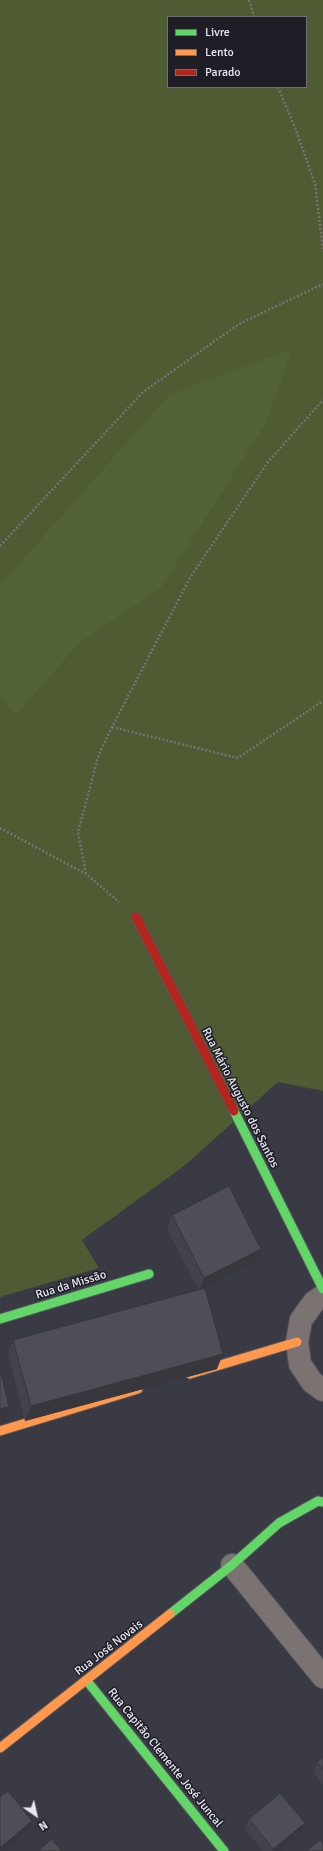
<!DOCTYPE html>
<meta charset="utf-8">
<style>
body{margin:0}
#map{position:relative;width:323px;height:1851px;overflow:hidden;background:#3a3a44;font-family:Signika,sans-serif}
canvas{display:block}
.legend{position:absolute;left:167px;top:16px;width:140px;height:72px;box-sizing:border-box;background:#1f1e27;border:1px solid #6f6e79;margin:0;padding:5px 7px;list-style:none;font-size:12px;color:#e8e7f4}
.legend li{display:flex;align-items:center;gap:8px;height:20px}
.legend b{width:20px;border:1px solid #6f6e79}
.north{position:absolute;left:16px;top:1795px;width:40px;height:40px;-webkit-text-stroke:3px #1f1e27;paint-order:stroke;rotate:146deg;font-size:11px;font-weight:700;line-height:16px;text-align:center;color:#e8e7f4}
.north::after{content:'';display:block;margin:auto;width:14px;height:18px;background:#e8e7f4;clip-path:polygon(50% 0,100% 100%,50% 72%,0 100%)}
</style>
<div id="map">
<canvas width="323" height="1851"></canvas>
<ul class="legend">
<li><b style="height:5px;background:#63d668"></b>Livre</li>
<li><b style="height:5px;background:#ff974d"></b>Lento</li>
<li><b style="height:5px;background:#b3261e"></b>Parado</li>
</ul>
<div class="north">N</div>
</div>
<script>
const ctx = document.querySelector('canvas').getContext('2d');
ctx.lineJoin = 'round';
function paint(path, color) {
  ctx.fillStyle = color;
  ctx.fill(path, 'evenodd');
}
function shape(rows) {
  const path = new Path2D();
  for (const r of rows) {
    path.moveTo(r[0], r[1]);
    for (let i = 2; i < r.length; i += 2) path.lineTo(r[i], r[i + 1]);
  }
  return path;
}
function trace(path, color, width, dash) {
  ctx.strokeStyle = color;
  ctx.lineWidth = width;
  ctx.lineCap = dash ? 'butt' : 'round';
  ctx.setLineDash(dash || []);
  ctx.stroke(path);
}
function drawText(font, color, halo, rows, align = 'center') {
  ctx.font = font + ' Signika,sans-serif';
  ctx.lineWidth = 3;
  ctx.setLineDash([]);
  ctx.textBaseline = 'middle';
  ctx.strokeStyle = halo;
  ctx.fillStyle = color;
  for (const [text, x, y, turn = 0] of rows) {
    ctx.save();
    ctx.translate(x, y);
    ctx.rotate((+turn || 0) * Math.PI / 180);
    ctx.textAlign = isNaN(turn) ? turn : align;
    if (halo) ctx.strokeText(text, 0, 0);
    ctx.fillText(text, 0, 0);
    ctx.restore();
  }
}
paint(shape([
 [0,0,323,0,323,1091,278,1082,184,1166,82,1240,99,1268,0,1297],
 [168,17,306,17,306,87,168,87]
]), '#4e5b33');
paint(shape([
 [292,349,266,423,161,588,80,642,16,715,0,696,0,585,170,394]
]), '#536234');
const street = shape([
 [323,1296,314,1302,301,1320,297,1342,300,1364,312,1382,323,1390],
 [232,1565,323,1677]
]);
const fast = shape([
 [234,1111,323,1289],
 [0,1319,149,1274],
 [170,1614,232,1565,279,1523,318,1501,323,1502],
 [87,1681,224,1851]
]);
const slow = shape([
 [190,1374,297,1342],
 [0,1431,138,1389],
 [0,1748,170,1614]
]);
const jam = shape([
 [136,917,234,1111]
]);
trace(street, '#57575f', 24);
trace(fast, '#57575f', 11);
trace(slow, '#57575f', 11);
trace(jam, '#57575f', 11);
trace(shape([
 [249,0,254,17],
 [278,87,296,130,315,184,323,249],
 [0,546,143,392,239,324,323,284],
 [112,727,238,758,323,701],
 [0,828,86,874,119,902],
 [86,874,78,832,99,754,112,727,191,576,268,462,323,400]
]), '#767275', 2.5, [2, 2]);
trace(street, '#7b7372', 22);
trace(fast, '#63d668', 9);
trace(slow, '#ff974d', 9);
trace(jam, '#b3261e', 9);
paint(shape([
 [172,1215,256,1262,205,1288,217,1369,25,1421,8,1355,13,1340,199,1290,167,1229],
 [323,1757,323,1784,313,1772,317,1762],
 [249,1819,305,1823,301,1834,280,1851,263,1851,245,1829]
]), '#44434b');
paint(shape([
 [261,1249,256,1262,199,1292,204,1278],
 [223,1354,217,1369,25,1421,31,1406],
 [9,1407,4,1422,0,1423,0,1409],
 [32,1821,28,1832,5,1851,0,1851,1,1847],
 [305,1823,301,1834,280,1851,272,1851,273,1849]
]), '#37373d');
const building = shape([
 [229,1186,261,1249,204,1278,172,1215,229,1186],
 [205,1288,223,1354,31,1406,13,1340,205,1288],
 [0,1369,9,1407,0,1409,0,1369],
 [323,1757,323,1769,317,1762,323,1757],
 [8,1791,32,1821,1,1847,0,1845,0,1797,8,1791],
 [280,1793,305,1823,273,1849,249,1819,280,1793],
 [52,1839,62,1851,38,1851,52,1839],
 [320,1840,323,1844,323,1851,306,1851,320,1840]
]);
paint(building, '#4f4e57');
trace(building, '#37373d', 1);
drawText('12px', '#e8e7f4', '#1f1e27', [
 ["Rua Mário Augusto dos Santos",240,1098,63],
 ["Rua da Missão",71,1285,-17],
 ["Rua José Novais",109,1648,-38],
 ["Rua Capitão Clemente José Juncal",165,1758,51]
]);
</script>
